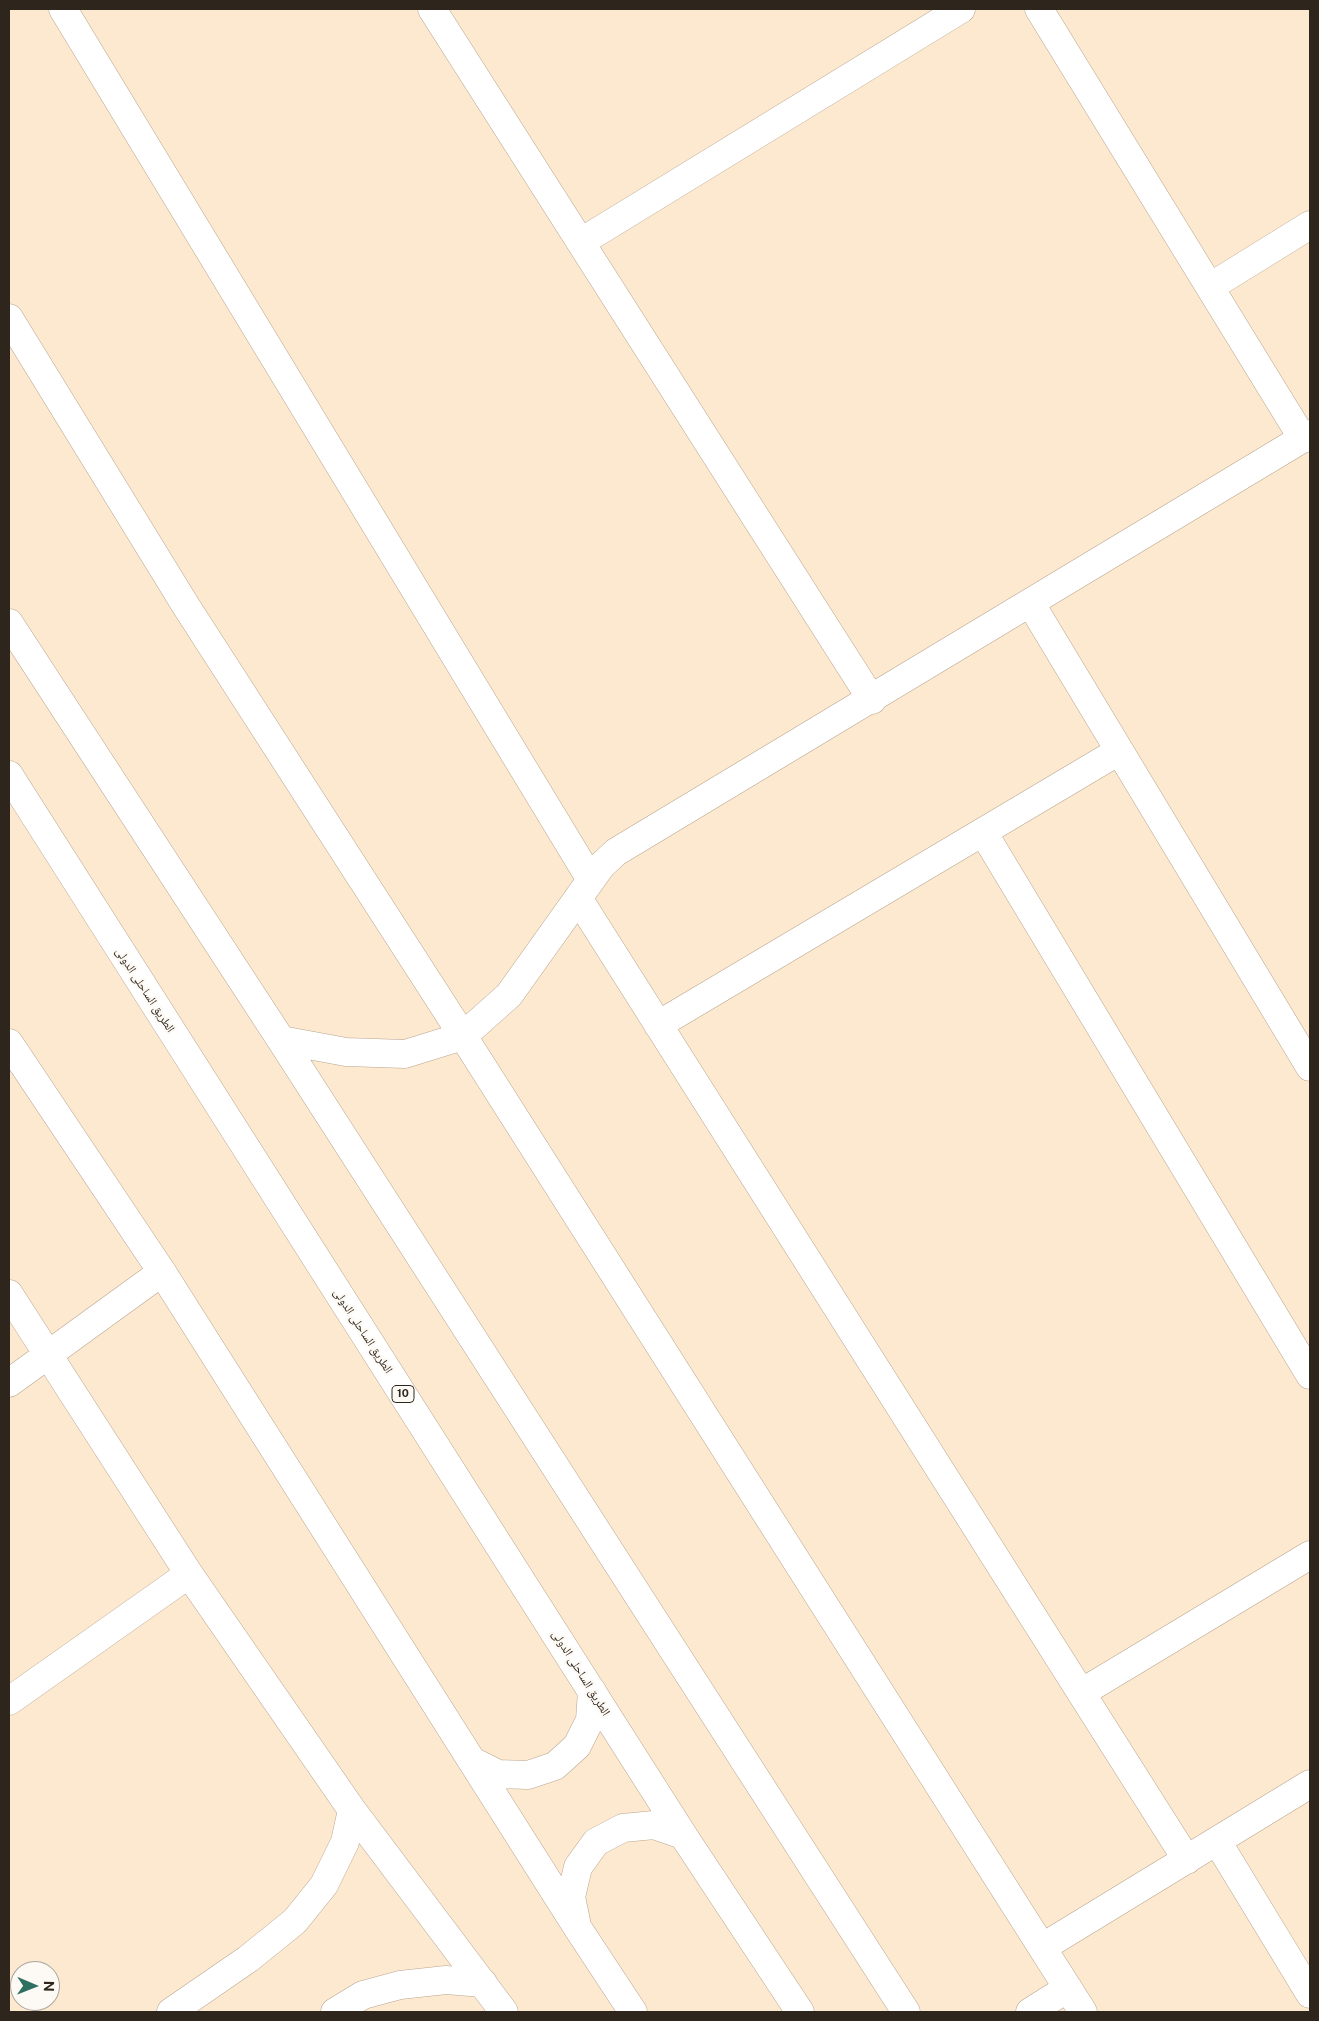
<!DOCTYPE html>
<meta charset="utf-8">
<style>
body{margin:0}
#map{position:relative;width:1319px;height:2021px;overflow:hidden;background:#fde9d0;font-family:"Public Sans",sans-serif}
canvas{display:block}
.frame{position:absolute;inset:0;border:10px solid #2e261d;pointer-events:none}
.north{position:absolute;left:10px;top:1961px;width:50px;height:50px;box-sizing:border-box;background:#fdf9f4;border:1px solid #aaa59e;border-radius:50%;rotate:91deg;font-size:14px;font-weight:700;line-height:20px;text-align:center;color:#2e261d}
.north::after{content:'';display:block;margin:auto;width:18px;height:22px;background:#2d7062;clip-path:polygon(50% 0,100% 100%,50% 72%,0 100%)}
</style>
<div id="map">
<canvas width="1319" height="2021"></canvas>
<div class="frame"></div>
<div class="north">N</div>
</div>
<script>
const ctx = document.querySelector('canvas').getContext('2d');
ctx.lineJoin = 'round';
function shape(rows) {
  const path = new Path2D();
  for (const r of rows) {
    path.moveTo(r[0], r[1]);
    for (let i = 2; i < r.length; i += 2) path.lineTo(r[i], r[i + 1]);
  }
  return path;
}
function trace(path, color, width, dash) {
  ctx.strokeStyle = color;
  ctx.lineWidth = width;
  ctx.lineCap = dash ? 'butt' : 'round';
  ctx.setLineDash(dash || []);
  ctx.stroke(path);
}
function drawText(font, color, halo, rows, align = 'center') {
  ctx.font = font + ' "Public Sans","Noto Naskh Arabic",sans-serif';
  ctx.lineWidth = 4.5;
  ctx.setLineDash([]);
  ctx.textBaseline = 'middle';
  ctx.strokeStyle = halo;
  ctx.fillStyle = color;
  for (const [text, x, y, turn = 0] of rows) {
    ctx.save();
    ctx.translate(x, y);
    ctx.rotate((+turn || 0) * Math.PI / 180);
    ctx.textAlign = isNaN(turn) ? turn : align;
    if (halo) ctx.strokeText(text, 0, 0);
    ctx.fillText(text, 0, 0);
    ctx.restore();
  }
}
const minor = shape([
 [63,9,591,880],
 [432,9,872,700],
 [1039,9,1303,439],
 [581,242,961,9],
 [1210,287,1310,225],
 [9,318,186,606,463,1036,1083,2012],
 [1031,604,1310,1067],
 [9,623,281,1040,906,2012],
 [983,832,1310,1375],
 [578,898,1187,1860],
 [658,1025,1119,751],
 [281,1040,346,1052,405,1054,463,1036,509,995,601,866,616,852,1310,434],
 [9,1294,189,1574,352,1810,504,2012],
 [9,1383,162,1272],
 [1081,1693,1310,1555],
 [9,1701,189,1574],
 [1217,1841,1310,1994],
 [1043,1947,1310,1784],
 [171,2012,248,1959,295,1921,324,1885,345,1842,352,1810],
 [335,2012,363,1995,400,1985,446,1980,483,1983],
 [1030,2012,1068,1988]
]);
const highway = shape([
 [9,775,683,1835,800,2012],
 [9,1043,162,1272,577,1927,633,2012],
 [472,1761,498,1774,528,1775,555,1766,577,1746,590,1720,592,1691],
 [576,1921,571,1897,578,1867,596,1842,623,1828,654,1825,683,1835]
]);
trace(minor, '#b8a58e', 29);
trace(highway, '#b8a58e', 29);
trace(minor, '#fff', 28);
trace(highway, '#fff', 28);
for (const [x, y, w] of [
 [403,1394,22]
]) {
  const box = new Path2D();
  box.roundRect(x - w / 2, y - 8.5, w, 17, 4);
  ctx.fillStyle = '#fdf9f4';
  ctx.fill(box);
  trace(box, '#2e261d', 1);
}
drawText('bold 11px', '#2e261d', null, [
 ["10",403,1394]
]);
drawText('12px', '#2e261d', '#fdf9f4', [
 ["الطريق الساحلى الدولى",145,990,57],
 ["الطريق الساحلى الدولى",363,1331,57],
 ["الطريق الساحلى الدولى",581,1673,58]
]);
</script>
